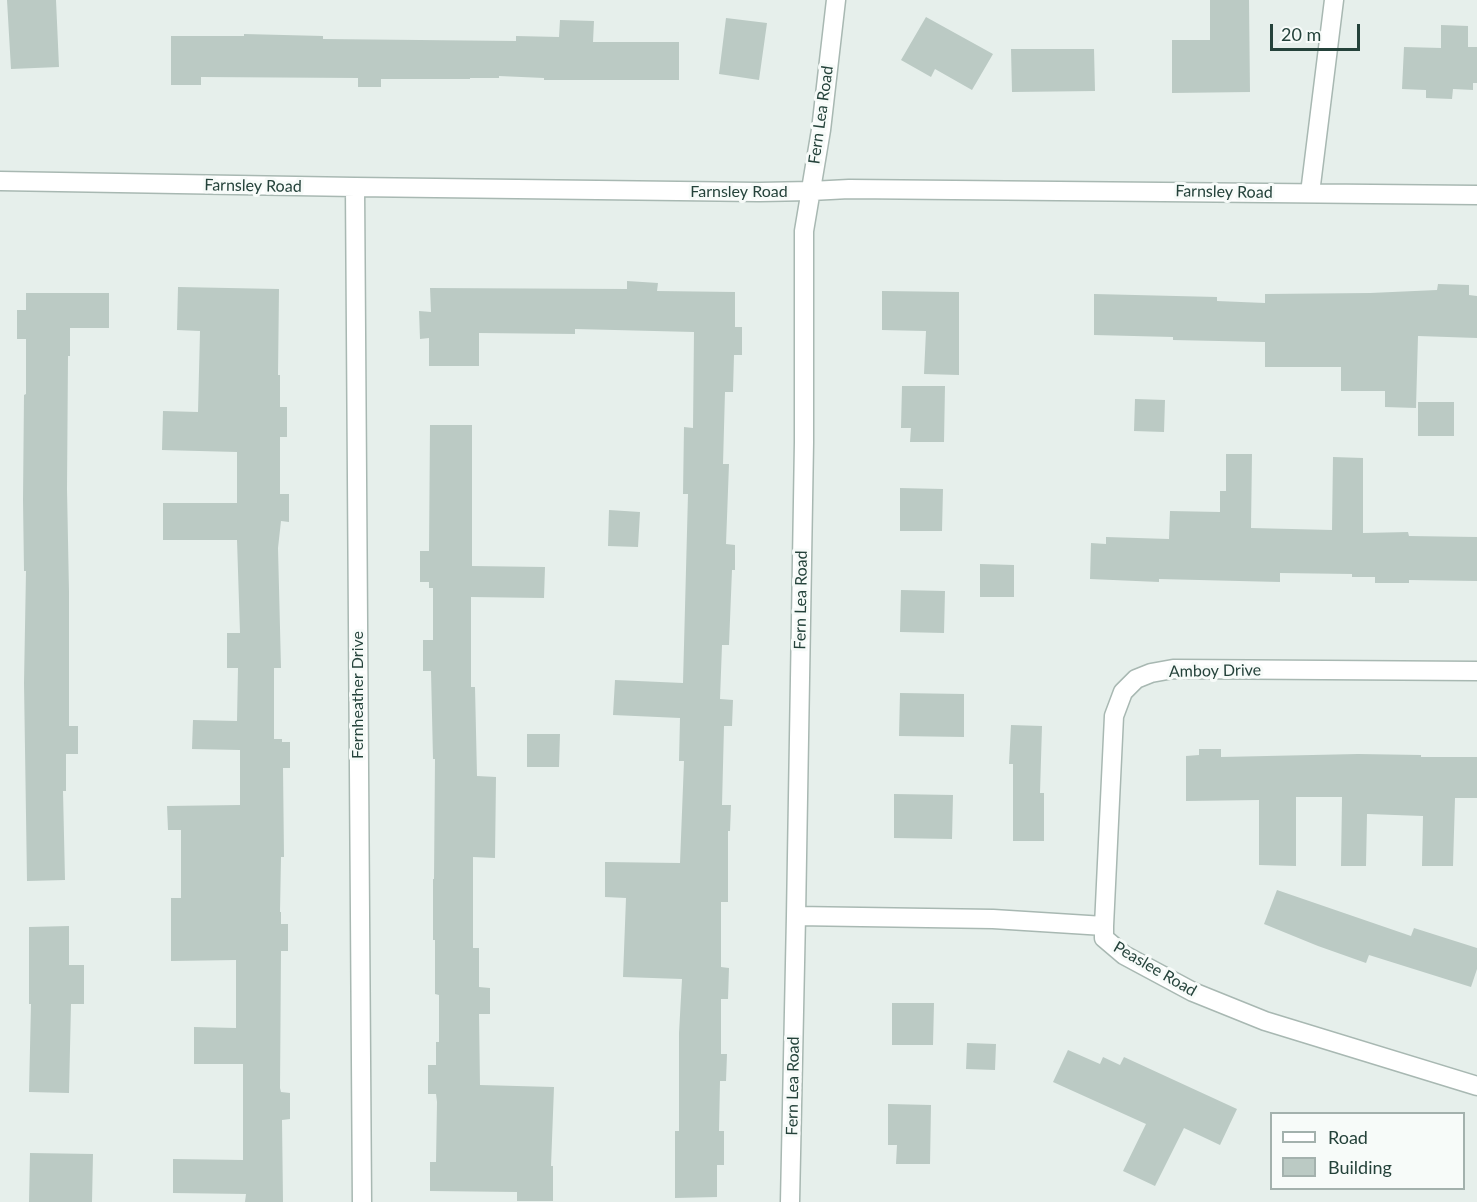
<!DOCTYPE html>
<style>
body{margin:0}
#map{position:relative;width:1477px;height:1202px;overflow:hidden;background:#e6efeb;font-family:Lato,sans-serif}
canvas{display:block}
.legend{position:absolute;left:1270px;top:1112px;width:195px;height:78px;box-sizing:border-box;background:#f7fbf9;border:2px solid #a3b1ad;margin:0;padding:8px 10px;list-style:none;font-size:18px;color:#24423a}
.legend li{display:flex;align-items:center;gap:12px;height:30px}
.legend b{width:30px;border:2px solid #a3b1ad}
.scale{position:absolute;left:1270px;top:24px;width:90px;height:27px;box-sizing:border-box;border:3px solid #24423a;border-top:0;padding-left:8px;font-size:18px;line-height:21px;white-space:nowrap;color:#24423a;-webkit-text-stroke:4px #f7fbf9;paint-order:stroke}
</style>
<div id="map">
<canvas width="1477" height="1202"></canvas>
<ul class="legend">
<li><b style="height:8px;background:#fff"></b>Road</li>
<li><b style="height:16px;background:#bbcac4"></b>Building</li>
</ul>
<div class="scale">20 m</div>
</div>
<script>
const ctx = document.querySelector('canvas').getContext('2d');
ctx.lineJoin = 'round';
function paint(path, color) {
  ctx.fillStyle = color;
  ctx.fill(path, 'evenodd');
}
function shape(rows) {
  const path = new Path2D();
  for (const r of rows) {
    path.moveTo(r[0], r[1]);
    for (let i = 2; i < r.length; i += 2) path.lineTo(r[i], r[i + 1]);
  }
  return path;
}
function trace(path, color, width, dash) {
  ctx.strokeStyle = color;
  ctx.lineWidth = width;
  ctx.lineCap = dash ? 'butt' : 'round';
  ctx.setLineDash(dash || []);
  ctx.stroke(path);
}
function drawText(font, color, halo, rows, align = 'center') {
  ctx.font = font + ' Lato,sans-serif';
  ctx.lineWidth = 6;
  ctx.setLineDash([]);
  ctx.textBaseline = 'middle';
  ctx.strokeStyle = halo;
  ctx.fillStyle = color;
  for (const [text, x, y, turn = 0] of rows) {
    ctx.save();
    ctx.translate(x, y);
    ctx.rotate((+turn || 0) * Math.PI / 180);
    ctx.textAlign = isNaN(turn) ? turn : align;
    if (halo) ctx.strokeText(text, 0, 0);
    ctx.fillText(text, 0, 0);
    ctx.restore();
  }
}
paint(shape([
 [7,0,56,0,59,67,11,69],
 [1210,0,1249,0,1250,92,1172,93,1172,40,1210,40],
 [926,17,993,54,972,90,935,69,931,77,901,60],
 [726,18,767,23,759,80,719,74],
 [560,20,594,21,593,42,679,42,679,80,544,80,544,78,499,76,499,78,470,78,470,79,381,79,381,87,358,87,358,78,201,77,201,85,171,85,171,36,244,36,244,34,323,36,323,39,516,41,516,36,559,37],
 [1441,25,1468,26,1468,47,1477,47,1477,83,1473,83,1473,90,1453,89,1452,99,1426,98,1426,90,1402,89,1404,47,1441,48],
 [1011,49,1094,49,1095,91,1012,92],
 [627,281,658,283,657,291,735,292,735,327,742,327,742,355,734,355,733,392,725,392,723,464,729,464,726,544,735,545,735,570,732,570,729,645,722,645,720,699,733,700,732,726,724,726,722,805,731,805,730,831,728,831,728,902,721,902,721,967,729,968,728,999,721,999,721,1054,727,1054,726,1081,720,1081,719,1131,724,1131,724,1165,717,1165,717,1197,675,1198,675,1131,679,1131,679,1033,682,979,623,977,626,898,605,897,605,862,680,863,684,761,679,761,680,718,613,715,615,680,683,683,688,494,683,494,684,427,693,428,694,332,575,329,575,334,479,333,479,366,429,366,429,338,420,339,419,311,431,312,430,288,627,289],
 [1438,284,1469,285,1469,295,1477,296,1477,338,1418,336,1416,408,1385,407,1385,391,1341,391,1341,367,1265,367,1265,342,1173,340,1173,337,1094,335,1094,294,1217,297,1217,301,1265,303,1265,294,1370,293,1437,290],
 [178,287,279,289,278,375,280,375,280,407,287,407,287,437,280,437,280,494,289,494,289,522,281,521,278,548,281,668,274,668,274,739,282,739,282,742,290,742,290,768,283,768,284,857,281,857,280,912,281,912,281,924,288,924,288,951,281,951,280,1088,281,1092,290,1093,290,1119,282,1120,283,1202,245,1202,246,1194,173,1193,173,1159,243,1160,243,1064,194,1064,194,1027,236,1028,236,960,171,961,171,898,181,898,181,830,168,830,167,806,240,805,240,750,192,749,193,720,237,721,238,668,227,668,227,633,240,633,237,540,163,540,163,503,237,503,237,452,162,450,163,411,198,412,200,331,177,330],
 [882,291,959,292,959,375,924,374,926,331,882,330],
 [26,293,109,293,109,328,70,328,70,356,68,356,67,489,69,592,69,726,78,726,78,754,66,754,66,791,63,791,65,880,27,881,24,683,26,571,24,571,23,500,24,395,26,394,26,339,17,339,17,310,26,310],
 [902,386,945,386,944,442,910,442,911,428,901,428],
 [1135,399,1165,400,1164,432,1134,431],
 [1418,402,1454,402,1454,436,1418,436],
 [430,425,472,425,472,566,545,567,544,598,471,597,471,687,475,687,477,776,496,777,495,858,473,857,473,948,479,948,479,987,490,988,490,1014,479,1014,480,1085,554,1087,551,1166,553,1166,553,1201,517,1201,517,1192,430,1191,430,1162,436,1162,437,1102,436,1094,428,1094,428,1065,436,1065,436,1042,439,1042,439,995,435,994,435,940,433,940,433,879,434,879,435,759,433,759,431,671,423,671,423,640,433,640,433,588,429,588,429,582,420,582,420,551,429,551],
 [1226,454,1252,454,1251,528,1332,530,1333,457,1363,458,1363,533,1408,532,1409,536,1477,537,1477,581,1409,580,1409,583,1375,583,1375,577,1352,577,1352,574,1280,573,1280,582,1159,579,1159,582,1090,579,1091,543,1106,544,1106,537,1169,539,1170,511,1220,512,1220,491,1226,491],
 [900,488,943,489,942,531,900,531],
 [609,510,640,512,638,547,608,546],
 [980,564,1014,565,1014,597,980,597],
 [901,590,945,591,944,633,900,632],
 [900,693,964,694,964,737,899,736],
 [1011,725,1042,726,1040,793,1044,793,1044,841,1013,841,1013,764,1009,764],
 [527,734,560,734,559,767,527,767],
 [1199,749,1221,749,1221,757,1358,754,1421,755,1421,757,1477,757,1477,798,1455,798,1453,866,1422,866,1423,816,1367,814,1366,866,1341,866,1342,797,1296,797,1296,866,1259,865,1259,800,1186,801,1186,756,1199,755],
 [894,794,953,795,952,839,894,838],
 [1277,890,1411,936,1414,928,1477,948,1477,969,1471,987,1369,955,1366,963,1318,946,1264,924],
 [69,926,69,965,84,965,84,1004,71,1004,69,1093,29,1092,31,1004,29,1004,29,927],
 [892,1003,934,1003,933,1045,892,1045],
 [967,1043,996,1044,995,1070,966,1069],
 [1068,1050,1100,1064,1103,1057,1120,1065,1124,1057,1237,1109,1220,1145,1184,1128,1155,1186,1123,1171,1146,1124,1053,1082],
 [888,1104,931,1105,930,1164,896,1164,897,1145,888,1145],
 [30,1153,93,1154,92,1202,29,1202]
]), '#bbcac4');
const street = shape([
 [0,181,355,187,759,192,811,191,849,189,1477,195],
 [355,187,362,1202],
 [1310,193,1334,0],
 [1477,671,1173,669,1151,673,1136,679,1123,692,1114,716,1104,926,1104,938,1124,955,1193,992,1265,1021,1477,1086],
 [796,916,993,919,1104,926],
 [790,1202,796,916,804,442,804,231,821,130,836,0]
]);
trace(street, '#a8b8b2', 21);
trace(street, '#fff', 18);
drawText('16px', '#24423a', '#f7fbf9', [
 ["Fern Lea Road",821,115,-82],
 ["Farnsley Road",253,186,1],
 ["Farnsley Road",739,192],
 ["Farnsley Road",1224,192,1],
 ["Fern Lea Road",801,600,-89],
 ["Amboy Drive",1215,671,-1],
 ["Fernheather Drive",358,695,-90],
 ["Peaslee Road",1155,969,30],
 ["Fern Lea Road",793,1086,-89]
]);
</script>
